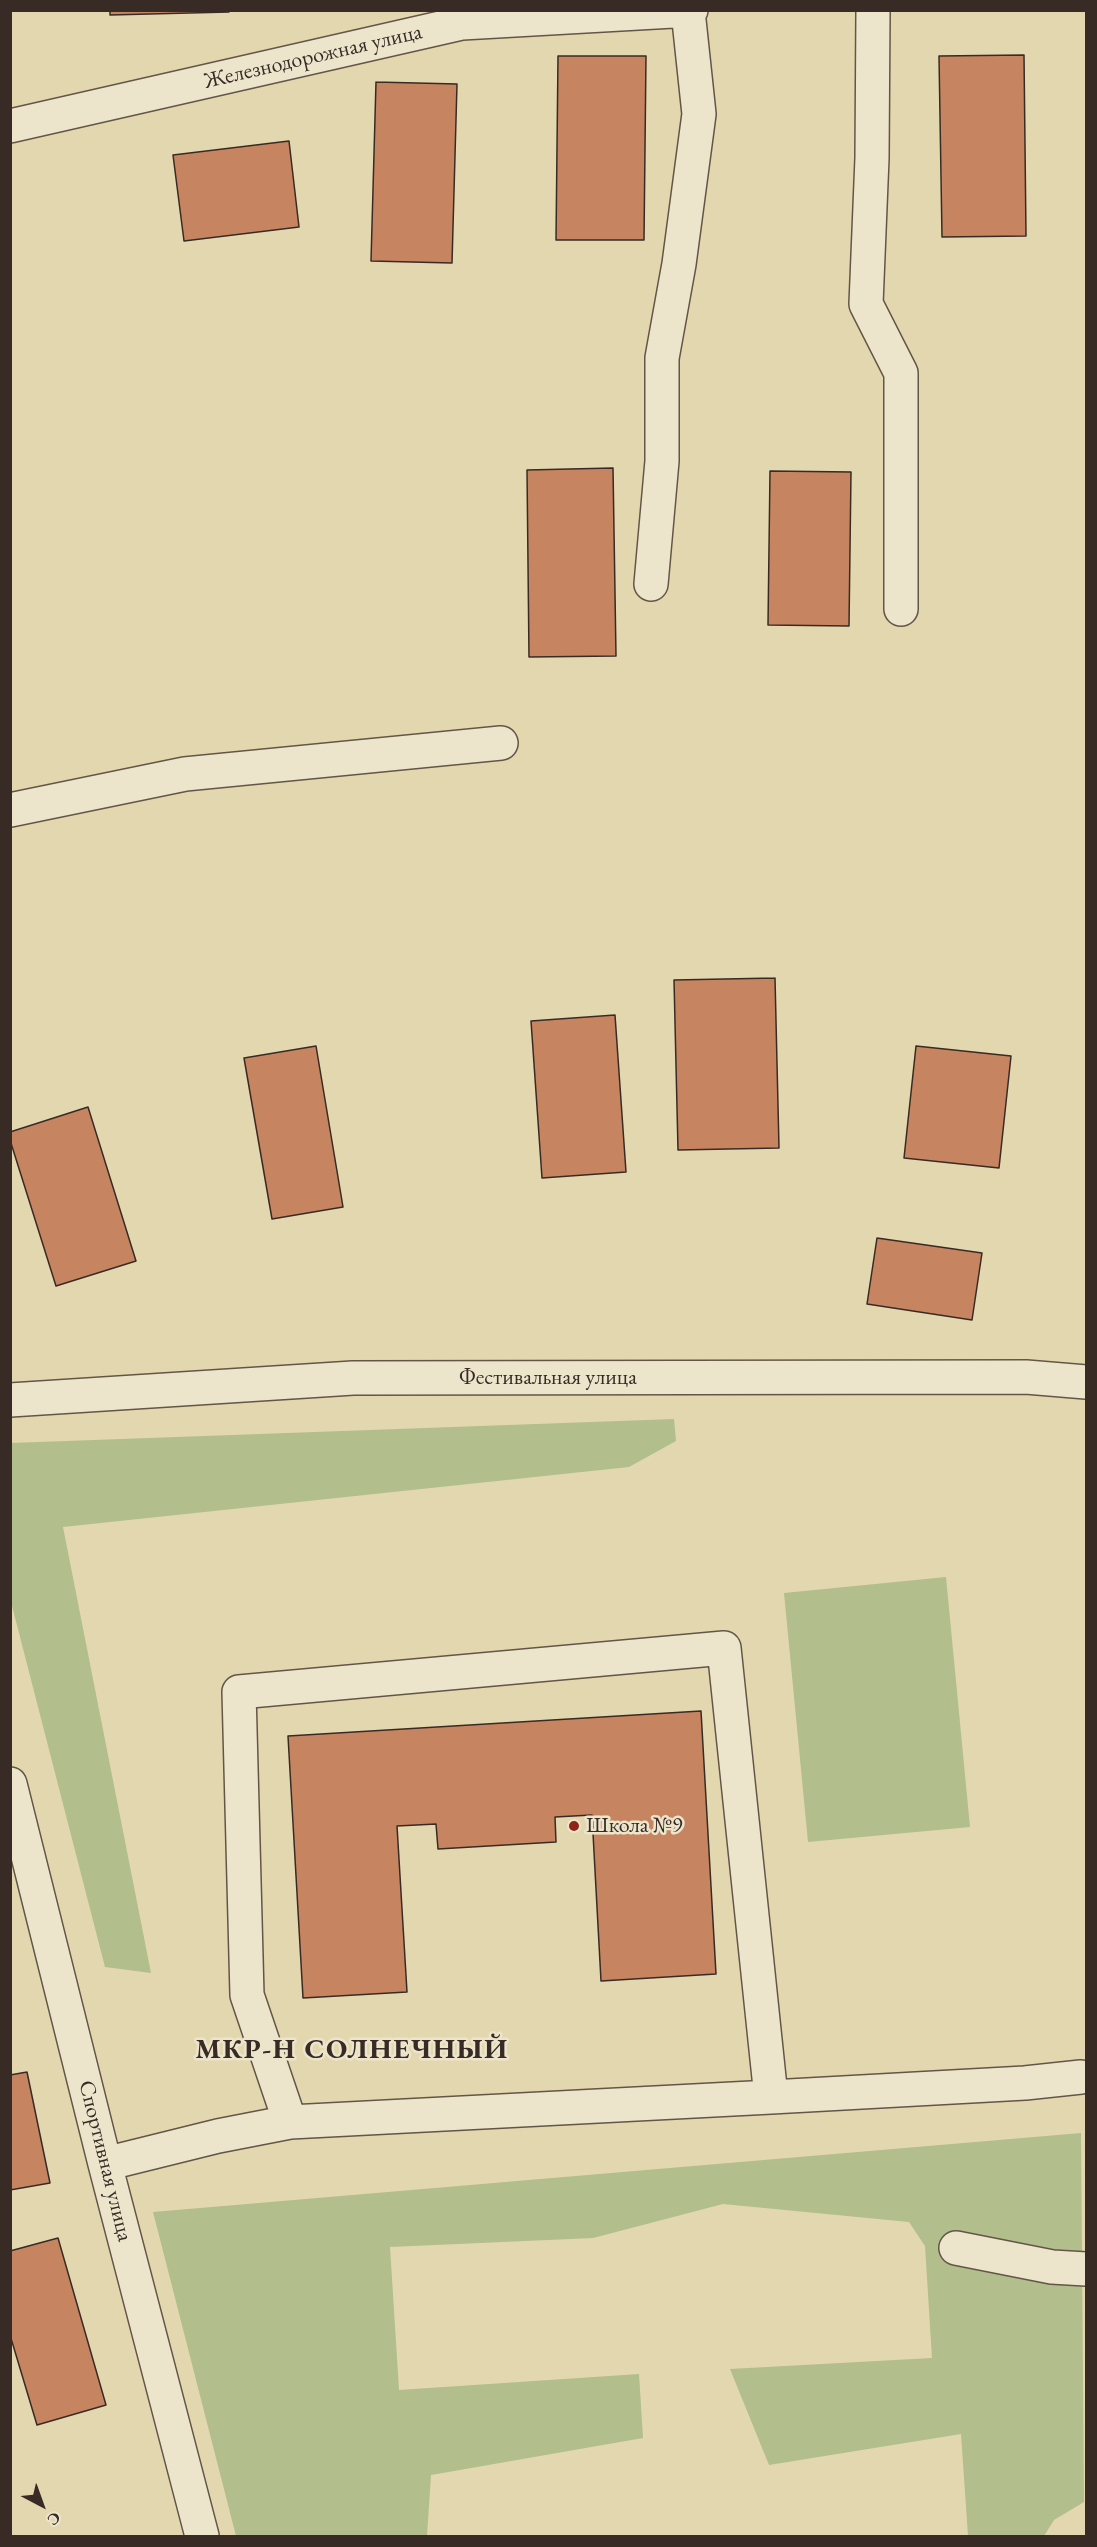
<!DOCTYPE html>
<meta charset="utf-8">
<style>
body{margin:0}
#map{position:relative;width:1097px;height:2547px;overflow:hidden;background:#e3d7af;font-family:"EB Garamond",serif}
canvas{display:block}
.frame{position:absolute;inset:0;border:12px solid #382b26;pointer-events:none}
.north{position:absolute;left:12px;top:2475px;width:60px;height:60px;-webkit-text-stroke:4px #ede5cb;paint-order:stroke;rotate:139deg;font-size:16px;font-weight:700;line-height:24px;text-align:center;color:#382b26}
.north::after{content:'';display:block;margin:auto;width:21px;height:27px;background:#382b26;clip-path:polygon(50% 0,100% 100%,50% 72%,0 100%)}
</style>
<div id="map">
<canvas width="1097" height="2547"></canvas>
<div class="frame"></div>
<div class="north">С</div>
</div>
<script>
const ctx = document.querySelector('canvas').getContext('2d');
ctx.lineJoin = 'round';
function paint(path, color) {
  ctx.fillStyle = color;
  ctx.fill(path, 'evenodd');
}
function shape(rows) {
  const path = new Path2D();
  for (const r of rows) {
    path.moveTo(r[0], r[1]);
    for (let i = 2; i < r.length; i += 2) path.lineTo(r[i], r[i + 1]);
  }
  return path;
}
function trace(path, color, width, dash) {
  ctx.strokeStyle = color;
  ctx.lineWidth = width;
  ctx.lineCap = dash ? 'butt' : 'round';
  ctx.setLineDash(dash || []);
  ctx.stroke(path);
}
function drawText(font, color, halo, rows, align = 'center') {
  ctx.font = font + ' "EB Garamond",serif';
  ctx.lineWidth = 5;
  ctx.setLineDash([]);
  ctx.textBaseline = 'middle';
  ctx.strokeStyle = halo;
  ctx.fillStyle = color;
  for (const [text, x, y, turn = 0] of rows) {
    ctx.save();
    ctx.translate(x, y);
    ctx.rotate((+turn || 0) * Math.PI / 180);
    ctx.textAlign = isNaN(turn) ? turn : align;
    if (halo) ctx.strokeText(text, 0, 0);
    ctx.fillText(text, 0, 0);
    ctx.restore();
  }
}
paint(shape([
 [674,1419,676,1441,629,1467,63,1527,151,1973,105,1967,11,1602,11,1443],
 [946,1577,970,1827,808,1842,784,1593],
 [1081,2133,1084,2502,1054,2520,1044,2536,968,2536,961,2434,769,2465,730,2369,932,2358,925,2246,909,2222,723,2204,593,2238,390,2247,399,2390,639,2374,643,2438,431,2475,427,2536,236,2536,153,2212]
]), '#b2be8c');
const building = shape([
 [110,10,229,10,229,12,110,15,110,10],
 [1024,55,1026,236,942,237,939,56,1024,55],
 [558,56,646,56,644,240,556,240,558,56],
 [376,82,457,84,452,263,371,261,376,82],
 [289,141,299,227,184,241,173,155,289,141],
 [613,468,616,656,529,657,527,470,613,468],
 [770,471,851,472,849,626,768,625,770,471],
 [775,978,779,1148,678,1150,674,980,775,978],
 [615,1015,626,1172,542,1178,531,1021,615,1015],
 [316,1046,343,1207,272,1219,244,1058,316,1046],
 [916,1046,1011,1056,999,1168,904,1158,916,1046],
 [88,1107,136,1261,56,1286,10,1140,10,1132,88,1107],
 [877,1238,982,1253,972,1320,867,1304,877,1238],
 [701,1711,716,1974,601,1981,592,1815,555,1817,556,1842,438,1849,436,1824,397,1826,407,1992,303,1998,288,1736,701,1711],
 [27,2072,50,2183,10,2190,10,2075,27,2072],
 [58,2238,106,2405,37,2425,10,2335,10,2251,58,2238]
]);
paint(building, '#c78460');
trace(building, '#382b26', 1.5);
const minor = shape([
 [873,10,872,158,866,304,901,373,901,609],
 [10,126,462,23,691,10],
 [651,584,662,461,662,358,679,264,699,114,688,11],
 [10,810,185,774,501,743],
 [10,1400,353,1378,1026,1377,1086,1382],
 [10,1784,105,2164,202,2536],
 [771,2097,724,1648,239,1692,247,1995,290,2122,771,2097,1025,2083,1081,2077],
 [105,2164,218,2136,290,2122],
 [956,2248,1052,2267,1086,2269]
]);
trace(minor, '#635648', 36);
trace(minor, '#ede5cb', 33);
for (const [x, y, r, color] of [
 [574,1826,6,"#8f2418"]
]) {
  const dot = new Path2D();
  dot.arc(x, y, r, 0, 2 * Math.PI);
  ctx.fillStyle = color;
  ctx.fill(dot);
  trace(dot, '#ede5cb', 2);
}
drawText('22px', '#382b26', '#ede5cb', [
 ["Железнодорожная улица",313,57,-13],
 ["Фестивальная улица",548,1378],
 ["Спортивная улица",105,2161,76]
]);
drawText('22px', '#382b26', '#ede5cb', [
 ["Школа №9",586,1826]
], 'left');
ctx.letterSpacing = '1.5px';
drawText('bold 28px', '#382b26', '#ede5cb', [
 ["МКР-Н СОЛНЕЧНЫЙ",352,2050]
]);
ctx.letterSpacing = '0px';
</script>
